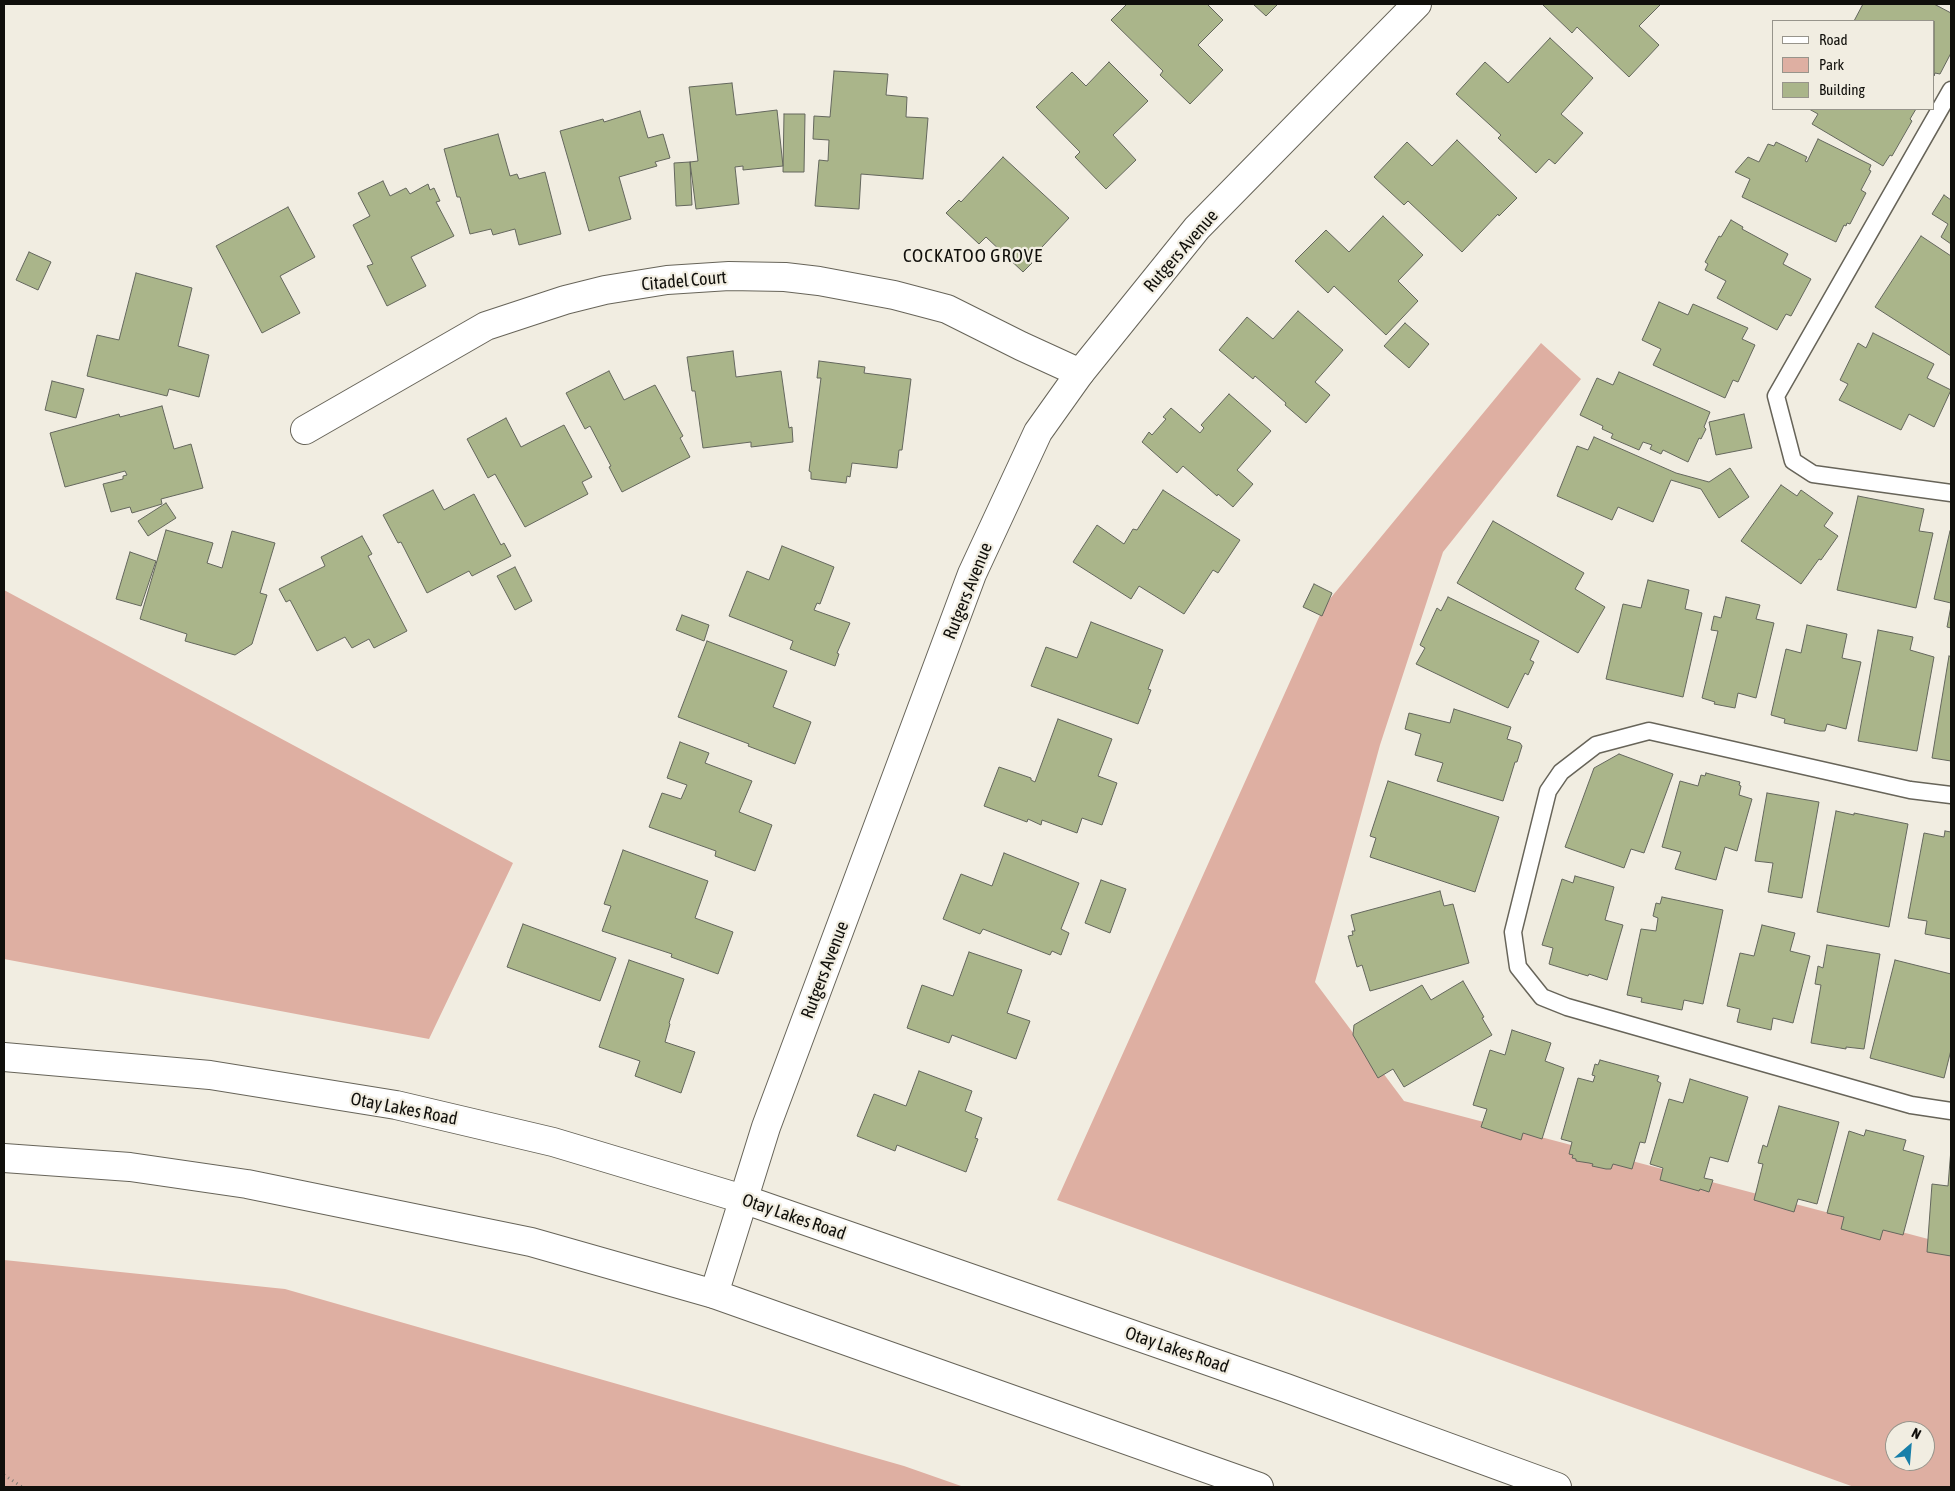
<!DOCTYPE html>
<style>
body{margin:0}
#map{position:relative;width:1955px;height:1491px;overflow:hidden;background:#f1ede1;font-family:"Asap Condensed",sans-serif}
canvas{display:block}
.frame{position:absolute;inset:0;border:5px solid #100f0b;pointer-events:none}
.legend{position:absolute;left:1772px;top:20px;width:162px;height:90px;box-sizing:border-box;background:#f1ede1;border:1px solid #97948b;margin:0;padding:6px 9px;list-style:none;font-size:15px;color:#100f0b}
.legend li{display:flex;align-items:center;gap:10px;height:25px}
.legend b{width:25px;border:1px solid #97948b}
.north{position:absolute;left:1885px;top:1421px;width:50px;height:50px;box-sizing:border-box;background:#f1ede1;border:1px solid #97948b;border-radius:50%;rotate:27deg;font-size:14px;font-weight:700;line-height:20px;text-align:center;color:#100f0b}
.north::after{content:'';display:block;margin:auto;width:18px;height:22px;background:#187fa9;clip-path:polygon(50% 0,100% 100%,50% 72%,0 100%)}
</style>
<div id="map">
<canvas width="1955" height="1491"></canvas>
<div class="frame"></div>
<ul class="legend">
<li><b style="height:6px;background:#fff"></b>Road</li>
<li><b style="height:14px;background:#deafa2"></b>Park</li>
<li><b style="height:14px;background:#aab58a"></b>Building</li>
</ul>
<div class="north">N</div>
</div>
<script>
const ctx = document.querySelector('canvas').getContext('2d');
ctx.lineJoin = 'round';
function paint(path, color) {
  ctx.fillStyle = color;
  ctx.fill(path, 'evenodd');
}
function shape(rows) {
  const path = new Path2D();
  for (const r of rows) {
    path.moveTo(r[0], r[1]);
    for (let i = 2; i < r.length; i += 2) path.lineTo(r[i], r[i + 1]);
  }
  return path;
}
function trace(path, color, width, dash) {
  ctx.strokeStyle = color;
  ctx.lineWidth = width;
  ctx.lineCap = dash ? 'butt' : 'round';
  ctx.setLineDash(dash || []);
  ctx.stroke(path);
}
function drawText(font, color, halo, rows, align = 'center') {
  ctx.font = font + ' "Asap Condensed",sans-serif';
  ctx.lineWidth = 4.5;
  ctx.setLineDash([]);
  ctx.textBaseline = 'middle';
  ctx.strokeStyle = halo;
  ctx.fillStyle = color;
  for (const [text, x, y, turn = 0] of rows) {
    ctx.save();
    ctx.translate(x, y);
    ctx.rotate((+turn || 0) * Math.PI / 180);
    ctx.textAlign = isNaN(turn) ? turn : align;
    if (halo) ctx.strokeText(text, 0, 0);
    ctx.fillText(text, 0, 0);
    ctx.restore();
  }
}
paint(shape([
 [1541,343,1581,379,1443,552,1380,745,1315,982,1404,1101,1951,1245,1951,1487,1854,1487,1057,1200,1324,606],
 [1895,1431,1925,1431,1925,1461,1895,1461],
 [4,590,513,863,429,1039,4,959],
 [4,1260,285,1289,904,1466,964,1487,4,1487]
]), '#deafa2');
const building = shape([
 [1127,4,1207,4,1223,20,1198,45,1223,70,1190,104,1160,75,1163,71,1111,20,1127,4],
 [1253,4,1278,4,1266,16,1253,4],
 [1542,4,1661,4,1639,26,1659,45,1629,77,1577,27,1572,33,1542,4],
 [1863,4,1934,4,1951,13,1951,53,1940,74,1935,73,1934,76,1934,21,1854,21,1863,4],
 [1550,38,1593,78,1561,114,1583,133,1555,164,1549,159,1536,173,1498,138,1501,135,1456,94,1485,62,1508,83,1550,38],
 [1109,62,1148,101,1113,135,1136,160,1106,189,1075,157,1080,152,1036,107,1072,72,1086,86,1109,62],
 [834,71,888,74,886,95,907,97,906,117,928,118,923,179,861,174,859,209,815,206,819,160,828,161,829,140,813,139,814,116,830,117,834,71],
 [732,83,736,115,777,110,783,166,743,170,743,166,735,167,739,204,696,209,690,162,698,161,689,87,732,83],
 [1809,109,1916,109,1910,119,1912,121,1892,156,1890,155,1883,166,1812,124,1818,114,1809,109],
 [640,111,648,138,663,134,670,158,655,162,657,166,619,177,631,219,589,231,560,131,603,119,604,122,640,111],
 [784,114,805,114,804,172,783,172,784,114],
 [498,134,510,176,517,174,519,179,545,172,561,234,519,245,515,229,493,235,491,229,470,234,460,197,457,197,444,149,498,134],
 [1818,139,1871,165,1869,170,1871,171,1861,190,1866,193,1850,224,1847,223,1846,226,1844,225,1836,242,1742,197,1750,179,1735,172,1748,157,1759,162,1768,144,1774,146,1776,142,1807,157,1805,161,1807,162,1818,139],
 [1457,140,1517,198,1499,216,1498,214,1462,252,1408,201,1404,205,1374,177,1407,142,1432,166,1457,140],
 [1003,157,1069,218,1029,261,1032,263,1023,272,986,237,979,244,946,213,959,200,961,202,1003,157],
 [690,162,692,205,676,206,674,163,690,162],
 [383,181,390,196,406,188,410,194,428,184,430,190,434,188,440,201,436,202,454,236,411,257,426,286,387,306,367,266,373,264,353,225,370,216,358,193,383,181],
 [1944,195,1951,200,1951,244,1941,237,1948,224,1932,214,1944,195],
 [288,207,315,257,280,276,300,313,262,333,216,246,288,207],
 [1383,216,1423,255,1398,281,1418,301,1386,335,1334,286,1328,293,1295,261,1326,230,1349,252,1383,216],
 [1731,220,1743,227,1742,229,1788,254,1783,264,1811,279,1791,316,1786,314,1777,330,1717,298,1726,281,1705,270,1708,264,1705,262,1719,236,1721,237,1731,220],
 [1921,236,1951,256,1951,356,1875,307,1921,236],
 [29,252,51,262,38,290,16,280,29,252],
 [136,273,192,288,178,346,209,355,199,397,169,389,167,396,87,376,97,335,119,340,136,273],
 [1659,302,1688,315,1693,304,1748,328,1742,339,1755,345,1738,382,1733,380,1725,398,1653,365,1661,349,1642,340,1659,302],
 [1298,311,1343,350,1315,382,1330,395,1306,423,1285,405,1286,403,1255,376,1253,379,1219,350,1247,317,1273,339,1298,311],
 [1405,323,1429,344,1409,368,1384,346,1405,323],
 [1873,333,1934,364,1927,378,1951,390,1934,427,1909,414,1901,430,1839,400,1848,384,1840,380,1858,343,1866,348,1873,333],
 [733,351,736,377,781,371,789,428,792,427,793,442,751,447,751,442,703,448,695,391,692,391,687,357,733,351],
 [819,361,865,367,864,373,911,379,902,450,899,450,897,468,852,463,850,477,847,476,846,483,811,479,811,472,809,471,821,378,817,378,819,361],
 [609,371,624,400,655,385,683,436,680,438,690,457,622,492,609,467,611,466,590,426,585,429,566,393,609,371],
 [1619,372,1710,412,1704,427,1706,429,1701,439,1699,438,1688,462,1663,450,1661,454,1650,449,1652,445,1643,442,1639,450,1611,438,1613,434,1602,429,1603,426,1580,415,1597,378,1613,385,1619,372],
 [52,381,84,389,76,418,45,410,52,381],
 [1229,394,1271,431,1237,470,1253,484,1233,507,1218,494,1217,496,1183,466,1177,473,1142,442,1149,432,1152,435,1166,419,1163,417,1171,408,1200,433,1204,428,1201,425,1229,394],
 [162,406,174,449,191,444,203,488,161,499,162,504,132,513,130,507,111,512,103,484,123,479,123,476,127,475,125,471,65,487,50,433,119,414,120,417,162,406],
 [1744,414,1752,448,1716,455,1709,422,1744,414],
 [506,418,521,447,564,425,592,477,582,482,588,494,525,527,495,474,488,478,467,439,506,418],
 [1594,437,1676,473,1709,482,1730,468,1749,497,1719,518,1701,489,1671,480,1653,522,1618,507,1612,520,1557,496,1577,446,1588,450,1594,437],
 [1781,485,1797,496,1801,490,1833,513,1824,526,1838,536,1821,560,1819,559,1801,584,1741,541,1781,485],
 [433,490,444,510,474,494,501,545,504,543,511,556,472,576,469,571,427,593,401,542,398,543,383,515,433,490],
 [1163,490,1240,540,1218,573,1213,570,1184,614,1139,586,1131,599,1073,562,1097,525,1124,544,1133,529,1137,530,1163,490],
 [1858,496,1924,509,1919,531,1933,533,1916,608,1837,590,1858,496],
 [166,503,176,518,148,536,138,521,166,503],
 [1493,521,1584,573,1575,589,1605,607,1578,653,1457,583,1493,521],
 [166,530,213,543,207,563,222,568,232,531,275,543,260,593,267,595,252,644,235,655,185,641,187,634,140,619,166,530],
 [1950,531,1951,531,1951,603,1934,599,1950,531],
 [362,536,372,554,368,556,407,631,374,648,369,639,352,648,345,637,317,651,290,600,286,602,279,589,325,566,321,557,362,536],
 [782,546,834,567,820,604,817,603,814,610,850,623,837,653,839,654,835,666,790,649,793,641,729,616,747,571,769,580,782,546],
 [130,552,156,561,141,606,116,599,130,552],
 [515,567,532,601,515,610,497,576,515,567],
 [1648,580,1689,590,1685,609,1702,613,1683,697,1606,679,1623,604,1641,608,1648,580],
 [1314,584,1332,593,1322,616,1303,607,1314,584],
 [1448,597,1539,641,1530,660,1534,662,1528,675,1525,673,1508,708,1416,664,1425,648,1420,645,1437,608,1441,611,1448,597],
 [1726,597,1760,605,1756,619,1774,623,1756,698,1738,693,1735,708,1714,704,1715,702,1702,698,1718,631,1711,630,1714,616,1721,618,1726,597],
 [1951,606,1951,628,1947,627,1951,606],
 [682,615,709,625,704,641,676,630,682,615],
 [1091,622,1163,650,1148,689,1151,690,1138,724,1031,686,1046,647,1077,658,1091,622],
 [1807,625,1847,634,1842,658,1861,662,1846,729,1827,724,1825,731,1820,731,1784,723,1785,719,1771,715,1786,649,1801,653,1807,625],
 [1878,630,1913,637,1910,650,1934,657,1917,751,1858,741,1878,630],
 [707,641,787,671,773,707,811,722,795,764,748,746,749,744,678,717,707,641],
 [1949,656,1951,657,1951,761,1932,758,1949,656],
 [1454,709,1511,727,1507,739,1520,743,1522,746,1517,762,1515,762,1503,801,1437,781,1443,763,1415,755,1421,734,1405,729,1409,713,1450,723,1454,709],
 [1058,719,1112,739,1098,776,1117,783,1102,825,1082,818,1077,833,1042,820,1041,825,1028,819,1027,822,984,806,999,767,1031,778,1031,780,1035,782,1058,719],
 [680,742,709,753,705,763,752,781,739,812,772,825,755,871,715,856,716,851,649,827,662,793,681,799,687,785,667,778,680,742],
 [1619,754,1673,774,1644,853,1631,849,1624,868,1565,847,1594,768,1619,754],
 [1706,773,1740,782,1739,785,1741,786,1739,795,1752,799,1737,851,1725,847,1716,880,1675,869,1681,852,1662,847,1680,781,1698,786,1701,775,1705,776,1706,773],
 [1388,781,1499,817,1475,892,1370,857,1376,838,1370,836,1388,781],
 [1767,793,1819,802,1802,898,1768,892,1773,863,1755,861,1767,793],
 [1836,811,1854,815,1854,813,1908,824,1889,927,1817,912,1836,811],
 [1945,831,1951,832,1951,939,1925,934,1927,921,1908,918,1924,833,1944,837,1945,831],
 [623,850,708,881,695,918,733,932,718,974,671,957,672,954,602,931,611,906,604,904,623,850],
 [1004,853,1079,883,1061,929,1069,933,1061,955,1052,951,1050,955,983,929,980,934,943,919,961,874,992,886,1004,853],
 [1575,876,1614,887,1605,920,1623,925,1607,980,1589,974,1588,976,1549,964,1553,948,1542,945,1562,879,1573,883,1575,876],
 [1101,880,1126,889,1110,933,1085,923,1101,880],
 [1440,891,1444,906,1453,904,1469,963,1370,991,1362,965,1357,967,1348,936,1353,935,1352,931,1355,931,1351,915,1440,891],
 [1662,897,1723,910,1703,1004,1684,1000,1682,1010,1641,1002,1642,998,1627,995,1641,929,1656,931,1658,918,1653,916,1656,903,1660,904,1662,897],
 [523,924,616,958,600,1001,507,967,523,924],
 [1762,925,1795,933,1790,951,1810,956,1793,1023,1773,1018,1771,1030,1737,1022,1740,1009,1727,1006,1740,953,1754,956,1762,925],
 [1827,945,1880,954,1864,1049,1846,1047,1846,1049,1811,1043,1821,985,1815,984,1818,966,1823,968,1827,945],
 [969,952,1022,970,1007,1013,1030,1021,1016,1059,952,1035,949,1043,907,1028,922,985,953,996,969,952],
 [629,960,684,979,669,1023,670,1024,665,1042,695,1052,681,1093,635,1076,640,1061,599,1047,629,960],
 [1895,960,1951,974,1951,1050,1944,1078,1870,1058,1895,960],
 [1463,981,1484,1017,1482,1018,1492,1035,1404,1087,1393,1069,1378,1078,1353,1035,1354,1025,1422,985,1431,1000,1463,981],
 [1512,1030,1551,1043,1545,1061,1564,1068,1542,1139,1523,1133,1521,1140,1481,1127,1487,1109,1473,1105,1490,1050,1505,1055,1512,1030],
 [1600,1060,1659,1076,1657,1081,1661,1083,1645,1143,1640,1142,1632,1169,1613,1164,1611,1169,1606,1169,1592,1166,1593,1164,1589,1163,1576,1161,1576,1159,1572,1158,1573,1155,1569,1154,1572,1142,1561,1139,1578,1078,1593,1082,1595,1076,1592,1075,1595,1064,1598,1065,1600,1060],
 [919,1071,972,1091,965,1111,982,1118,975,1138,978,1139,966,1172,897,1145,895,1151,857,1136,874,1094,906,1106,919,1071],
 [1690,1079,1748,1097,1728,1162,1710,1157,1704,1178,1713,1180,1709,1192,1700,1189,1699,1191,1660,1180,1663,1168,1650,1164,1669,1099,1683,1103,1690,1079],
 [1779,1106,1839,1122,1817,1204,1798,1199,1794,1212,1754,1200,1763,1164,1758,1163,1763,1145,1767,1147,1779,1106],
 [1866,1130,1906,1140,1903,1150,1924,1156,1903,1235,1883,1230,1880,1240,1841,1229,1844,1217,1827,1213,1849,1131,1864,1136,1866,1130],
 [1951,1149,1951,1256,1927,1252,1932,1184,1948,1186,1951,1149]
]);
paint(building, '#aab58a');
trace(building, '#64675d', 1);
const lane = shape([
 [1951,90,1776,396,1793,461,1813,474,1951,493],
 [1951,795,1910,790,1649,731,1596,745,1561,772,1548,791,1513,932,1518,967,1542,997,1567,1007,1911,1105,1951,1111]
]);
const street = shape([
 [305,430,486,326,565,300,605,290,667,280,729,276,785,277,819,281,894,295,947,309,1021,346,1080,373]
]);
const secondary = shape([
 [714,1294,766,1127,972,574,1038,432,1080,373,1197,228,1417,4]
]);
const primary = shape([
 [4,1057,210,1075,396,1105,553,1142,743,1199,1286,1388,1557,1487],
 [4,1158,130,1167,247,1184,531,1242,714,1294,1259,1487]
]);
trace(lane, '#676459', 19);
trace(street, '#676459', 30);
trace(secondary, '#676459', 30);
trace(primary, '#676459', 30);
trace(shape([
 [4,1475,22,1487]
]), '#7f7c74', 3, [1, 4]);
trace(lane, '#fff', 16);
trace(street, '#fff', 28);
trace(secondary, '#fff', 28);
trace(primary, '#fff', 28);
drawText('18px', '#100f0b', '#f1ede1', [
 ["Rutgers Avenue",1181,251,-49],
 ["Citadel Court",684,281,-5],
 ["Rutgers Avenue",968,591,-68],
 ["Rutgers Avenue",825,970,-69],
 ["Otay Lakes Road",404,1109,11],
 ["Otay Lakes Road",794,1217,19],
 ["Otay Lakes Road",1177,1350,19]
]);
ctx.letterSpacing = '1px';
drawText('19px', '#100f0b', '#f1ede1', [
 ["COCKATOO GROVE",973,256]
]);
ctx.letterSpacing = '0px';
</script>
